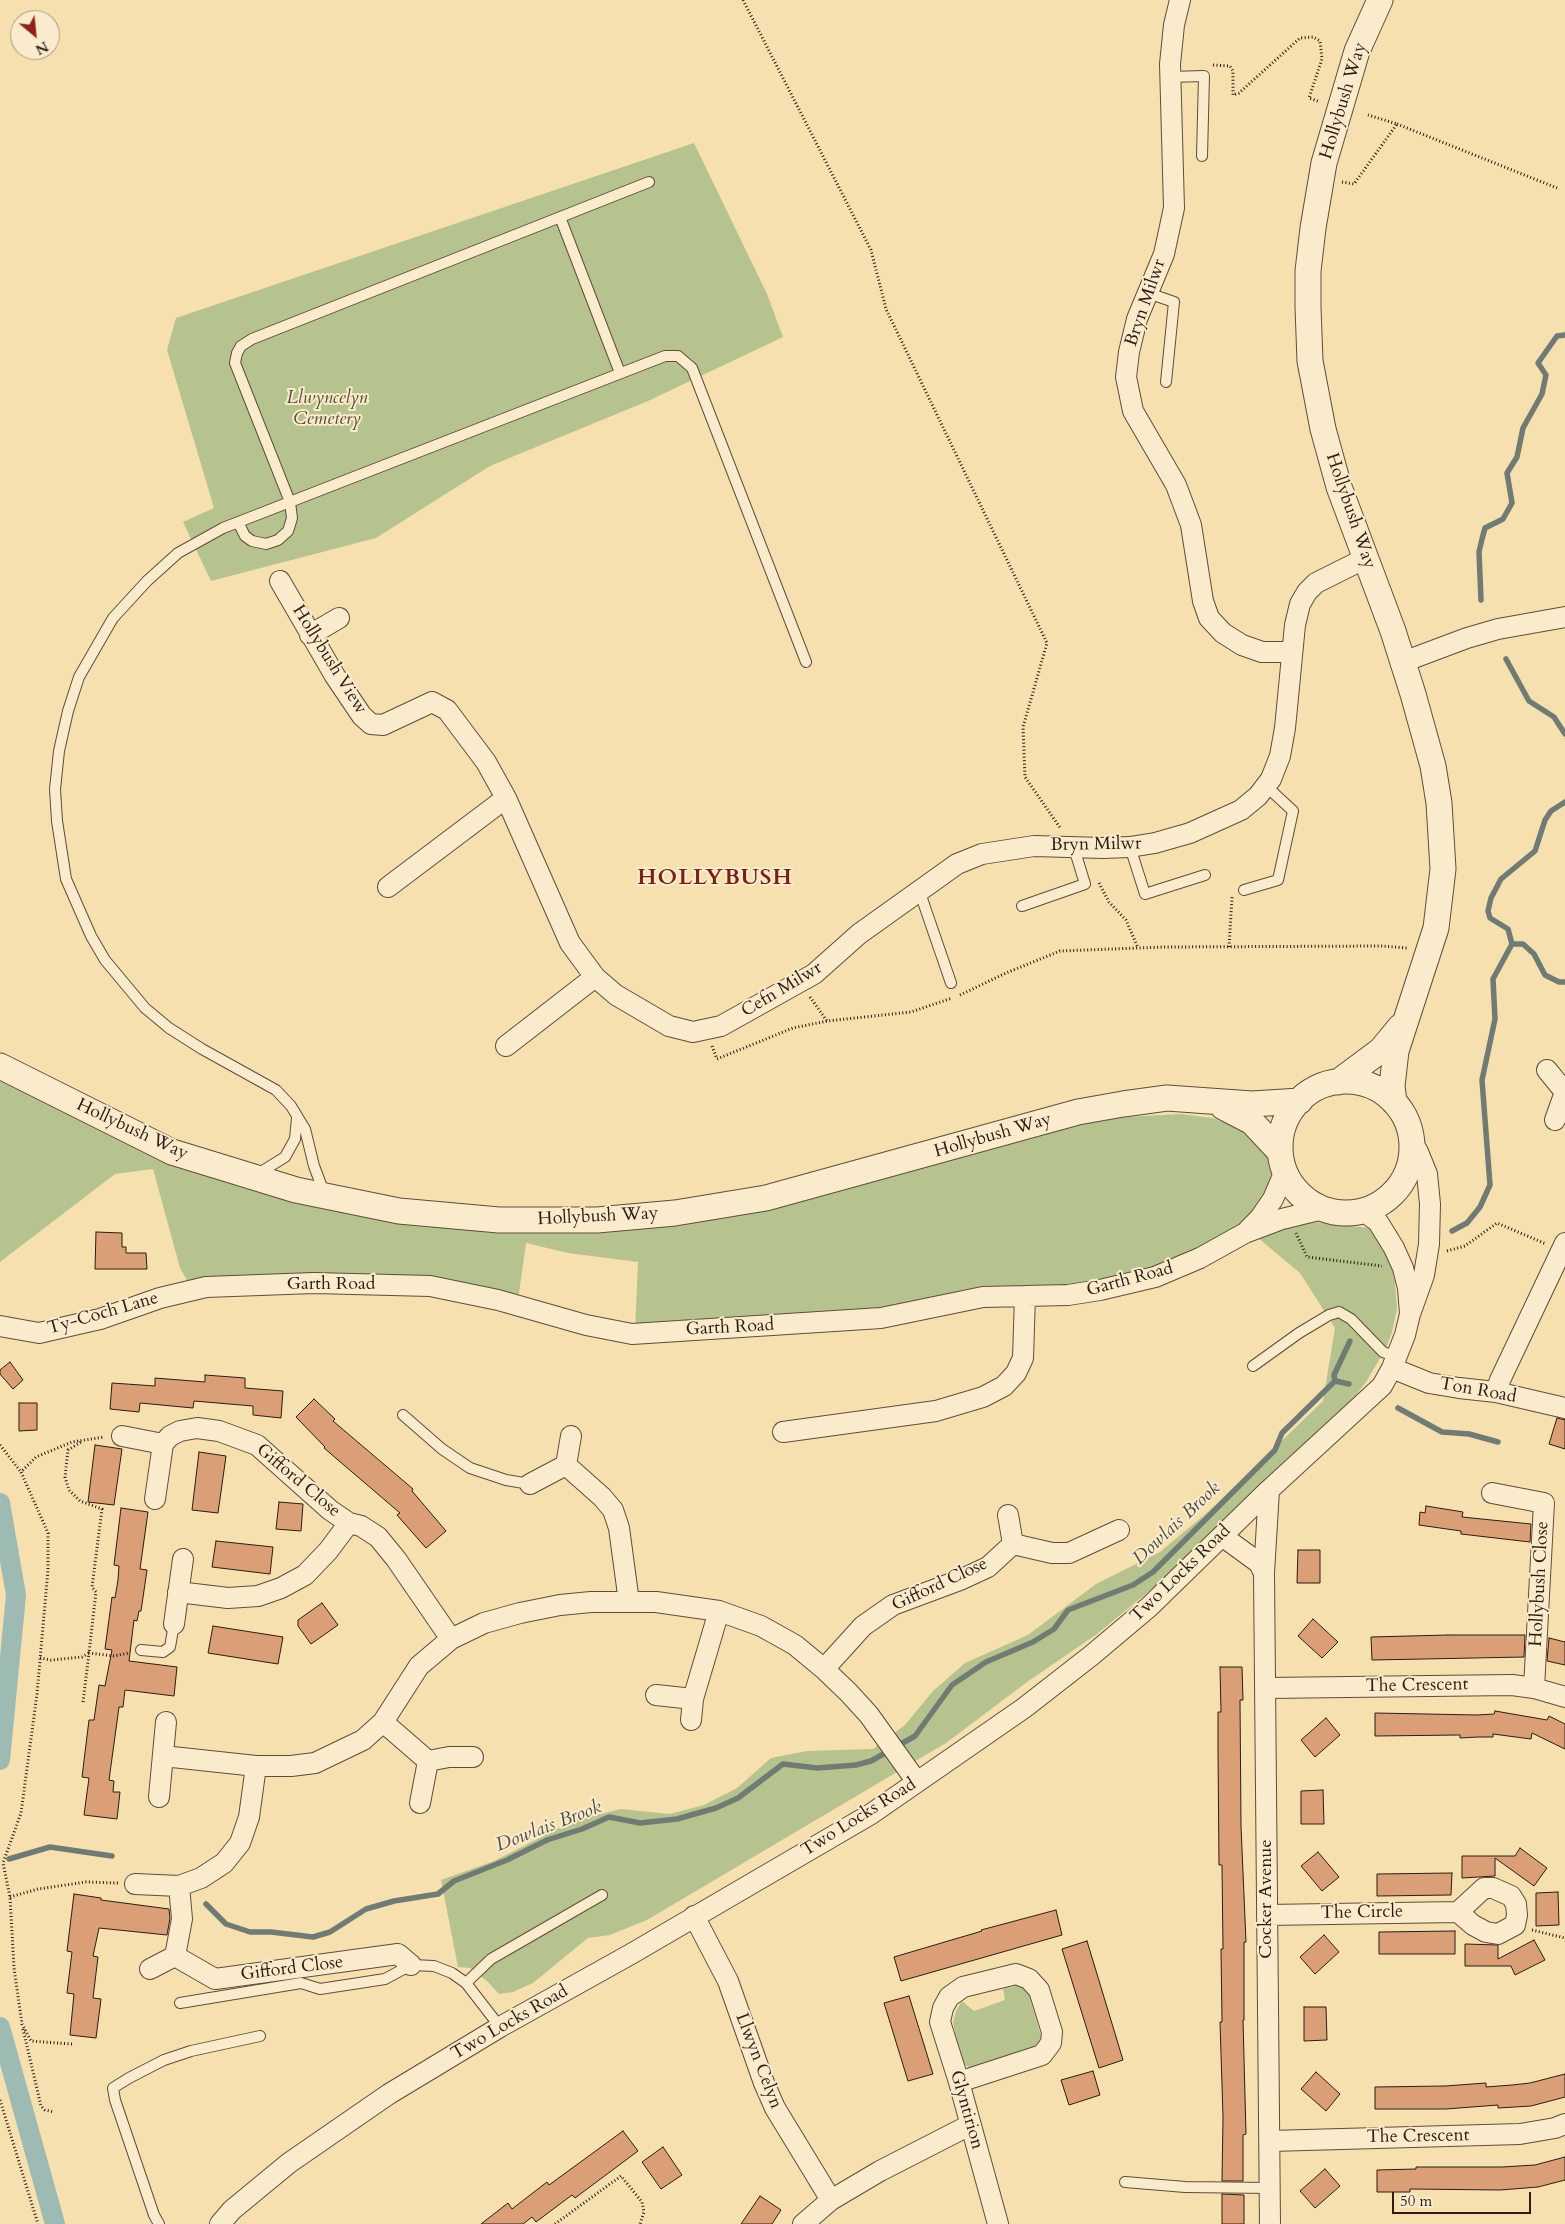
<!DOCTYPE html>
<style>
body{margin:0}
#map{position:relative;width:1565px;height:2224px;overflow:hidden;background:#f6e0af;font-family:Cardo,serif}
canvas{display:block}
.north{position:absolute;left:10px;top:10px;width:50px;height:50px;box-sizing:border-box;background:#f9ebcb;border:1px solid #a79882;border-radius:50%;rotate:152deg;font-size:14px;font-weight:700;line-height:20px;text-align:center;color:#2b1c14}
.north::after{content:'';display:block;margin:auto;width:18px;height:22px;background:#8f2418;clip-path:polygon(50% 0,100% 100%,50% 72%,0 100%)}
.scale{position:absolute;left:1392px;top:2192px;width:139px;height:22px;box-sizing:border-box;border:2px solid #2b1c14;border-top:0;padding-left:6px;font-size:15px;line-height:18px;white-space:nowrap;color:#2b1c14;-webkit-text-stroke:4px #f9ebcb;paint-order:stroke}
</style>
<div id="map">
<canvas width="1565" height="2224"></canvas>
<div class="north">N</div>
<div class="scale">50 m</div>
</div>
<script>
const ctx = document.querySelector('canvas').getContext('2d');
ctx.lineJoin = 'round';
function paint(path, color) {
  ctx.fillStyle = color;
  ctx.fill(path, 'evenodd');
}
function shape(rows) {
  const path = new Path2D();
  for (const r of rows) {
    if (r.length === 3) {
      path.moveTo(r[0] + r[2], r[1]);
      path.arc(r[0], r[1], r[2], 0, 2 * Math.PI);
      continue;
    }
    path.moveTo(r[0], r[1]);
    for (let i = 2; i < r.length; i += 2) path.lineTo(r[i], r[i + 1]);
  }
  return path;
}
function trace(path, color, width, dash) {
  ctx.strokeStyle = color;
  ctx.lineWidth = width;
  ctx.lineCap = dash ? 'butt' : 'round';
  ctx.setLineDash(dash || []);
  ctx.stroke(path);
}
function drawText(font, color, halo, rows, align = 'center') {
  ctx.font = font + ' Cardo,serif';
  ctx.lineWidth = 4;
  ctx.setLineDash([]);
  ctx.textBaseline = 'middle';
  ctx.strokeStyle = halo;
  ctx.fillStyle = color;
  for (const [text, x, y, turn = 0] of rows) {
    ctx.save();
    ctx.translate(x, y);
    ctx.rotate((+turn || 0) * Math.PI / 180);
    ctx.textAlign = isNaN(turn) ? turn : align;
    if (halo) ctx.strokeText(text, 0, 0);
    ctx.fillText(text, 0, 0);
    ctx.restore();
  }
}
paint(shape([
 [694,143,767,294,783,337,648,401,490,466,376,538,211,581,183,522,214,508,167,350,176,318],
 [0,1081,154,1152,567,1232,1084,1124,1124,1117,1181,1114,1212,1118,1231,1125,1245,1132,1266,1153,1271,1166,1272,1179,1269,1188,1241,1230,1155,1271,1083,1284,1046,1286,846,1313,635,1332,638,1262,568,1253,526,1243,518,1300,456,1288,196,1296,180,1268,153,1169,115,1174,0,1262],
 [1313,1222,1370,1228,1378,1236,1392,1267,1395,1283,1397,1309,1392,1332,1386,1348,1366,1382,1348,1405,1266,1478,1171,1573,1097,1634,1027,1682,946,1743,647,1920,610,1935,588,1938,533,1983,513,1992,499,1994,488,1982,470,1968,458,1967,441,1880,494,1861,575,1820,621,1809,670,1814,704,1805,737,1788,771,1758,807,1751,873,1749,905,1725,933,1691,965,1663,1028,1635,1096,1584,1160,1552,1209,1511,1323,1401,1335,1328,1300,1273,1257,1237,1287,1224],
 [1019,1985,1025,1989,1029,1995,1041,2036,1038,2048,972,2069,964,2064,956,2037,953,2023,956,2011,962,2001,974,2011,1005,2000,1003,1989]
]), '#b7c38f');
trace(shape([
 [1481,600,1479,552,1482,539,1485,528,1503,519,1512,503,1507,473,1517,457,1523,428,1542,394,1546,375,1538,363,1557,336,1565,335],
 [1506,659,1529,701,1554,717,1565,734],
 [1512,944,1523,944,1534,954,1545,975,1559,982,1565,982],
 [1452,1231,1467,1223,1480,1207,1490,1185,1482,1080,1495,1019,1493,979,1512,944,1508,929,1490,918,1488,911,1491,898,1501,879,1535,851,1545,820,1551,811,1565,802],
 [1335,1381,1349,1384],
 [1398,1408,1442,1432,1469,1434,1498,1442],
 [9,1859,50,1847,112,1856],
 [206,1904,226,1924,250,1932,271,1932,313,1937,330,1932,366,1909,394,1901,438,1894,454,1881,507,1860,547,1840,582,1829,609,1817,640,1823,677,1819,716,1808,738,1798,783,1764,817,1768,856,1765,871,1761,915,1736,952,1685,986,1662,1033,1642,1054,1629,1068,1610,1133,1585,1153,1572,1275,1450,1282,1433,1335,1381,1334,1375,1350,1341]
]), '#707b73', 5.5);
trace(shape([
 [0,1503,16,1595,0,1760],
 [0,2027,55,2224]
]), '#9ebbb3', 20);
const building = shape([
 [96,1232,122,1233,122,1247,126,1247,126,1253,146,1253,147,1269,95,1269,96,1232],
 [10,1362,23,1380,13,1389,0,1374,0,1370,10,1362],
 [205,1375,245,1378,245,1388,283,1391,281,1418,253,1415,253,1406,194,1401,193,1408,140,1403,139,1412,110,1409,112,1383,155,1386,155,1378,205,1382,205,1375],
 [314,1399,335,1419,333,1421,413,1489,412,1491,446,1531,426,1548,397,1515,400,1513,324,1448,325,1447,296,1417,314,1399],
 [19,1403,37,1403,37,1430,19,1431,19,1403],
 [1557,1418,1565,1420,1565,1449,1549,1444,1557,1418],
 [95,1445,122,1449,114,1505,88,1502,95,1445],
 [199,1452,226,1456,218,1513,192,1510,199,1452],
 [279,1502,303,1504,301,1531,276,1529,279,1502],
 [1426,1506,1463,1512,1462,1517,1531,1524,1530,1542,1461,1534,1461,1531,1419,1525,1420,1512,1425,1513,1426,1506],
 [121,1508,148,1512,140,1569,147,1570,141,1611,139,1611,137,1621,134,1620,129,1661,177,1667,174,1696,125,1690,123,1707,119,1707,109,1780,114,1781,113,1792,120,1792,117,1819,84,1815,89,1778,82,1777,89,1720,94,1720,99,1685,105,1686,112,1650,105,1649,112,1597,115,1598,118,1580,119,1566,114,1565,121,1508],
 [216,1541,273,1547,270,1574,212,1567,216,1541],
 [1298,1550,1320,1550,1320,1583,1297,1583,1298,1550],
 [322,1603,338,1625,311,1644,298,1626,298,1620,322,1603],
 [1313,1619,1338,1642,1322,1658,1298,1636,1313,1619],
 [213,1626,283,1637,278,1664,208,1653,213,1626],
 [1448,1635,1525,1635,1524,1657,1372,1660,1371,1637,1448,1635],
 [1549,1638,1565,1642,1565,1665,1547,1661,1549,1638],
 [1220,1667,1242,1667,1243,1700,1240,1700,1241,1826,1246,1942,1244,1942,1244,2020,1243,2020,1246,2134,1243,2135,1243,2181,1222,2181,1223,2117,1220,2022,1222,2022,1221,1949,1223,1949,1222,1865,1219,1865,1218,1750,1218,1712,1221,1712,1220,1667],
 [1495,1711,1547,1720,1549,1716,1565,1724,1565,1749,1532,1733,1531,1739,1493,1734,1493,1737,1478,1737,1460,1738,1460,1735,1375,1736,1375,1713,1477,1715,1494,1714,1495,1711],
 [1326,1718,1340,1735,1315,1757,1301,1740,1326,1718],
 [1323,1790,1324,1824,1301,1824,1301,1791,1323,1790],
 [1520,1848,1547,1868,1534,1886,1495,1858,1495,1876,1462,1878,1462,1856,1515,1856,1520,1848],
 [1318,1852,1339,1877,1322,1891,1301,1866,1318,1852],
 [1452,1873,1451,1895,1377,1896,1377,1874,1452,1873],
 [1558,1892,1559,1925,1536,1926,1536,1893,1558,1892],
 [74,1894,101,1898,101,1900,169,1909,170,1918,167,1935,99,1928,93,1956,98,1957,93,1998,101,1999,96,2038,70,2035,74,1994,67,1993,72,1952,67,1951,74,1894],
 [1056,1910,1062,1935,901,1981,894,1957,982,1931,981,1930,1056,1910],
 [1455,1931,1455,1954,1379,1954,1379,1932,1455,1931],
 [1324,1935,1339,1952,1315,1974,1300,1957,1324,1935],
 [1534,1940,1545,1960,1515,1975,1511,1966,1465,1966,1465,1944,1498,1945,1498,1959,1534,1940],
 [1087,1941,1123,2060,1099,2068,1062,1949,1087,1941],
 [909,1996,933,2074,908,2081,884,2003,909,1996],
 [1304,2007,1326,2007,1327,2040,1304,2041,1304,2007],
 [1093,2071,1100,2095,1069,2105,1061,2080,1093,2071],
 [1316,2072,1340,2094,1326,2111,1301,2089,1316,2072],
 [1565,2074,1565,2097,1531,2106,1498,2108,1498,2105,1446,2109,1375,2109,1375,2087,1445,2086,1486,2083,1486,2087,1512,2085,1530,2083,1565,2074],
 [623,2131,638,2151,575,2198,572,2195,536,2222,532,2217,523,2224,481,2224,508,2203,512,2209,547,2182,549,2185,623,2131],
 [663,2147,682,2175,661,2189,642,2162,663,2147],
 [1565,2157,1565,2180,1538,2187,1500,2190,1410,2189,1410,2192,1377,2192,1377,2170,1416,2169,1416,2167,1502,2167,1535,2165,1565,2157],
 [1325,2169,1340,2186,1315,2208,1300,2191,1325,2169],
 [1222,2194,1244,2195,1244,2224,1222,2224,1222,2194],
 [760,2196,781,2210,772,2224,741,2224,760,2196]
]);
paint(building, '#db9f77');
trace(building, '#2b1c14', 1);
const service = shape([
 [1170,77,1204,76,1202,156],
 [560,217,620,373],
 [1148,293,1174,302,1166,382],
 [238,522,245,536,252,541,266,544,278,540,288,531,292,518,290,502,235,363,237,353,241,346,252,339,649,182],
 [1130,847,1145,894,1205,875],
 [919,890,951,983],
 [1244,890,1278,880,1293,811,1266,786],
 [1022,906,1085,884,1074,848],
 [256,1175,285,1157,295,1139,297,1118],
 [325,1195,314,1166,305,1129,291,1106,276,1090,202,1049,169,1028,145,1008,105,960,91,936,66,879,57,821,55,789,59,751,68,711,79,677,113,618,147,581,178,553,223,528,665,356,678,356,692,368,806,662],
 [1253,1366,1299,1333,1329,1315,1339,1312,1351,1319,1383,1352,1397,1357],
 [403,1415,442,1449,470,1468,506,1480,530,1484],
 [141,1650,163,1652,170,1647,174,1624],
 [466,1983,491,1959,602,1895],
 [180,2003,301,1983,320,1989,385,1979,411,1965,434,1966,452,1973,466,1983,500,2027],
 [1125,2182,1185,2187,1270,2188],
 [159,2224,154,2215,115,2100,113,2088,129,2078,164,2060,191,2051,260,2036]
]);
const minor = shape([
 [1180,0,1174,25,1170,64,1174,208,1164,254,1137,319,1129,352,1126,377,1133,411,1176,485,1191,525,1203,601,1209,618,1223,633,1242,645,1262,652,1291,652],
 [280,581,335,676,362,716,371,724,383,725,432,702,447,710,486,762,506,798,570,943,595,977,616,995,669,1026,693,1032,721,1026,814,974,859,934,957,864,982,854,1034,846,1103,848,1130,847,1155,843,1190,833,1241,810,1258,796,1271,779,1280,756,1285,728,1295,625,1300,604,1307,592,1316,583,1366,558],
 [310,635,339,618],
 [1403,662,1467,638,1498,629,1565,617],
 [388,887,506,798],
 [506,1046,595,977],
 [1547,1070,1565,1092,1555,1120],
 [1363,1211,1378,1222,1394,1248,1403,1268,1408,1288,1410,1314,1424,1275,1429,1244,1430,1204,1427,1174,1418,1152,1412,1142],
 [1248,1230,1260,1218,1273,1199,1285,1171],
 [0,1326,39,1333,100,1319,160,1298,206,1287,314,1283,430,1286,498,1300,586,1325,632,1334,881,1318,983,1297,1068,1295,1100,1290,1155,1277,1200,1258,1245,1233,1282,1219,1323,1209],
 [1392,1368,1429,1383,1459,1388,1496,1392,1565,1408],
 [1496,1392,1500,1380,1565,1243],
 [783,1432,936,1411,983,1397,1004,1386,1016,1373,1023,1358,1025,1296],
 [122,1436,163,1444],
 [566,1465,602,1497,613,1510,619,1528,629,1602],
 [530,1484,566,1465,571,1436],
 [1492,1493,1544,1503,1534,1688],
 [155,1499,163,1444,170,1436,180,1431,197,1428,219,1431,257,1445,330,1510,349,1523,361,1526,378,1537,396,1559,451,1639],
 [1222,1536,1259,1563,1264,1573,1270,2224],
 [1013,1544,1052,1553,1069,1553,1119,1530],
 [1264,1573,1269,1490],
 [178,1592,228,1598,258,1596,281,1588,305,1575,328,1551,349,1523],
 [174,1624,183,1559],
 [824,1669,863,1626,893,1605,960,1580,988,1567,1013,1544,1008,1515],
 [1266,1688,1512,1685,1534,1688,1565,1697],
 [656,1695,693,1699,719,1611],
 [691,1720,693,1699],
 [383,1722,428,1761,449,1757,473,1757],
 [163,1756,256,1766,291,1766,315,1763,363,1740,383,1722,419,1666,451,1639,484,1623,520,1613,560,1605,591,1602,656,1602,719,1611,761,1626,795,1645,824,1669,849,1693,869,1715,917,1782],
 [159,1797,166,1722],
 [420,1803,428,1761],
 [135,1884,179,1886,201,1878,224,1863,240,1843,249,1817,256,1766],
 [1267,1915,1458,1912,1473,1925,1486,1932,1498,1934,1515,1925,1517,1915,1516,1904,1511,1896,1493,1888,1484,1888,1458,1912],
 [694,1916,728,1981,764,2083,775,2108,831,2200],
 [175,1956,182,1919,179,1886],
 [150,1969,175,1956,215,1979,398,1954,411,1965],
 [959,2082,1042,2055,1051,2043,1052,2032,1039,1990,1029,1979,1016,1974,963,1987,949,1997,943,2008,940,2022,959,2082,998,2224],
 [1270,2141,1520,2134,1555,2128,1565,2124],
 [220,2224,232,2210,289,2163,389,2094,500,2027,631,1954,871,1814,1024,1708,1092,1655,1149,1607,1269,1490,1382,1386,1392,1368,1405,1335,1410,1314],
 [803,2224,831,2200,880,2171,964,2128,971,2127]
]);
const tertiary = shape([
 [1380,0,1357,51,1324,163,1313,228,1308,271,1308,307,1310,361,1323,429,1339,487,1393,631,1413,694,1433,766,1439,803,1443,869,1436,928,1396,1051,1392,1086,1394,1102],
 [0,1066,172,1152,296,1190,399,1211,499,1220,597,1220,675,1213,766,1198,1078,1112,1123,1104,1167,1098,1252,1104,1300,1101],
 [1346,1147,66],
 [1338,1082,1381,1050,1400,1027],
 [1223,1107,1252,1122,1280,1152]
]);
trace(service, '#5e4d3b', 12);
trace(minor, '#5e4d3b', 22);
trace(tertiary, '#5e4d3b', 27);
trace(shape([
 [743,0,871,250,886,309,1047,643,1023,727,1025,777,1061,829],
 [1213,65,1230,66,1233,71,1233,95,1239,93,1300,38,1313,37,1320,41,1322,59,1309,98,1320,102],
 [1397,124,1557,188],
 [1342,182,1354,184,1397,124,1368,115],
 [1099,883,1109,902,1126,920,1138,948],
 [1229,947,1232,897],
 [960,995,1006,973,1060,951,1164,947,1382,946,1407,948],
 [810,997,827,1021],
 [712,1046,717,1059,793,1028,827,1021,911,1012,952,998],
 [1296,1233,1307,1257,1382,1266],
 [1447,1251,1465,1246,1497,1223,1546,1244],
 [0,1445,21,1472],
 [40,1658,51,1660,82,1657,89,1653,96,1592,92,1587,102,1509,80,1501,69,1490,65,1477,68,1450,81,1442],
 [83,1702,89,1653,114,1656,129,1653],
 [10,1897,38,1889,86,1882,118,1883],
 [1532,1930,1565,1938],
 [23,2029,41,2106,45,2110,54,2112],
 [72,2044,31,2041,22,2024,14,1968,10,1897,3,1863,21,1813,37,1694,48,1570,48,1533,21,1472,36,1457,72,1442,104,1437],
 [0,2100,38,2224],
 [555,2224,621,2176,642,2202,644,2212,640,2224]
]), '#2b1c14', 3, [1, 2.5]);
trace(service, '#f9ebcb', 10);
trace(minor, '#f9ebcb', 20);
trace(tertiary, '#f9ebcb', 25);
drawText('18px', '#2b1c14', '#f9ebcb', [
 ["Hollybush Way",1344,101,-73],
 ["Bryn Milwr",1146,303,-71],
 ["Hollybush Way",1350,511,71],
 ["Hollybush View",329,660,58],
 ["Bryn Milwr",1096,845,-1],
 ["Cefn Milwr",782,990,-31],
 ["Hollybush Way",132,1130,25],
 ["Hollybush Way",993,1136,-16],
 ["Hollybush Way",598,1217,-3],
 ["Garth Road",1130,1280,-15],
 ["Garth Road",331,1285],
 ["Ty-Coch Lane",103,1314,-16],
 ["Garth Road",730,1328,-3],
 ["Ton Road",1478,1391,10],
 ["Gifford Close",298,1481,40],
 ["Two Locks Road",1181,1574,-44],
 ["Hollybush Close",1540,1584,-87],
 ["Gifford Close",940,1585,-25],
 ["The Crescent",1417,1686,-1],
 ["Two Locks Road",859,1818,-32],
 ["Cocker Avenue",1267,1899,-90],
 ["The Circle",1362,1913,-1],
 ["Gifford Close",292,1969,-7],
 ["Two Locks Road",510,2023,-30],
 ["Llwyn Celyn",758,2061,69],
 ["Glyntirion",966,2110,74],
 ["The Crescent",1418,2137,-1]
]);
drawText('italic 18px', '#554e39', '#f9ebcb', [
 ["Llwyncelyn",327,399],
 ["Cemetery",327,420]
]);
drawText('italic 19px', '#4e4c44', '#f9ebcb', [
 ["Dowlais Brook",1177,1524,-43],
 ["Dowlais Brook",549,1827,-21]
]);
ctx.letterSpacing = '1px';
drawText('bold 22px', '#7a1f14', '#f9ebcb', [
 ["HOLLYBUSH",715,879]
]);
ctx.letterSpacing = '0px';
</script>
